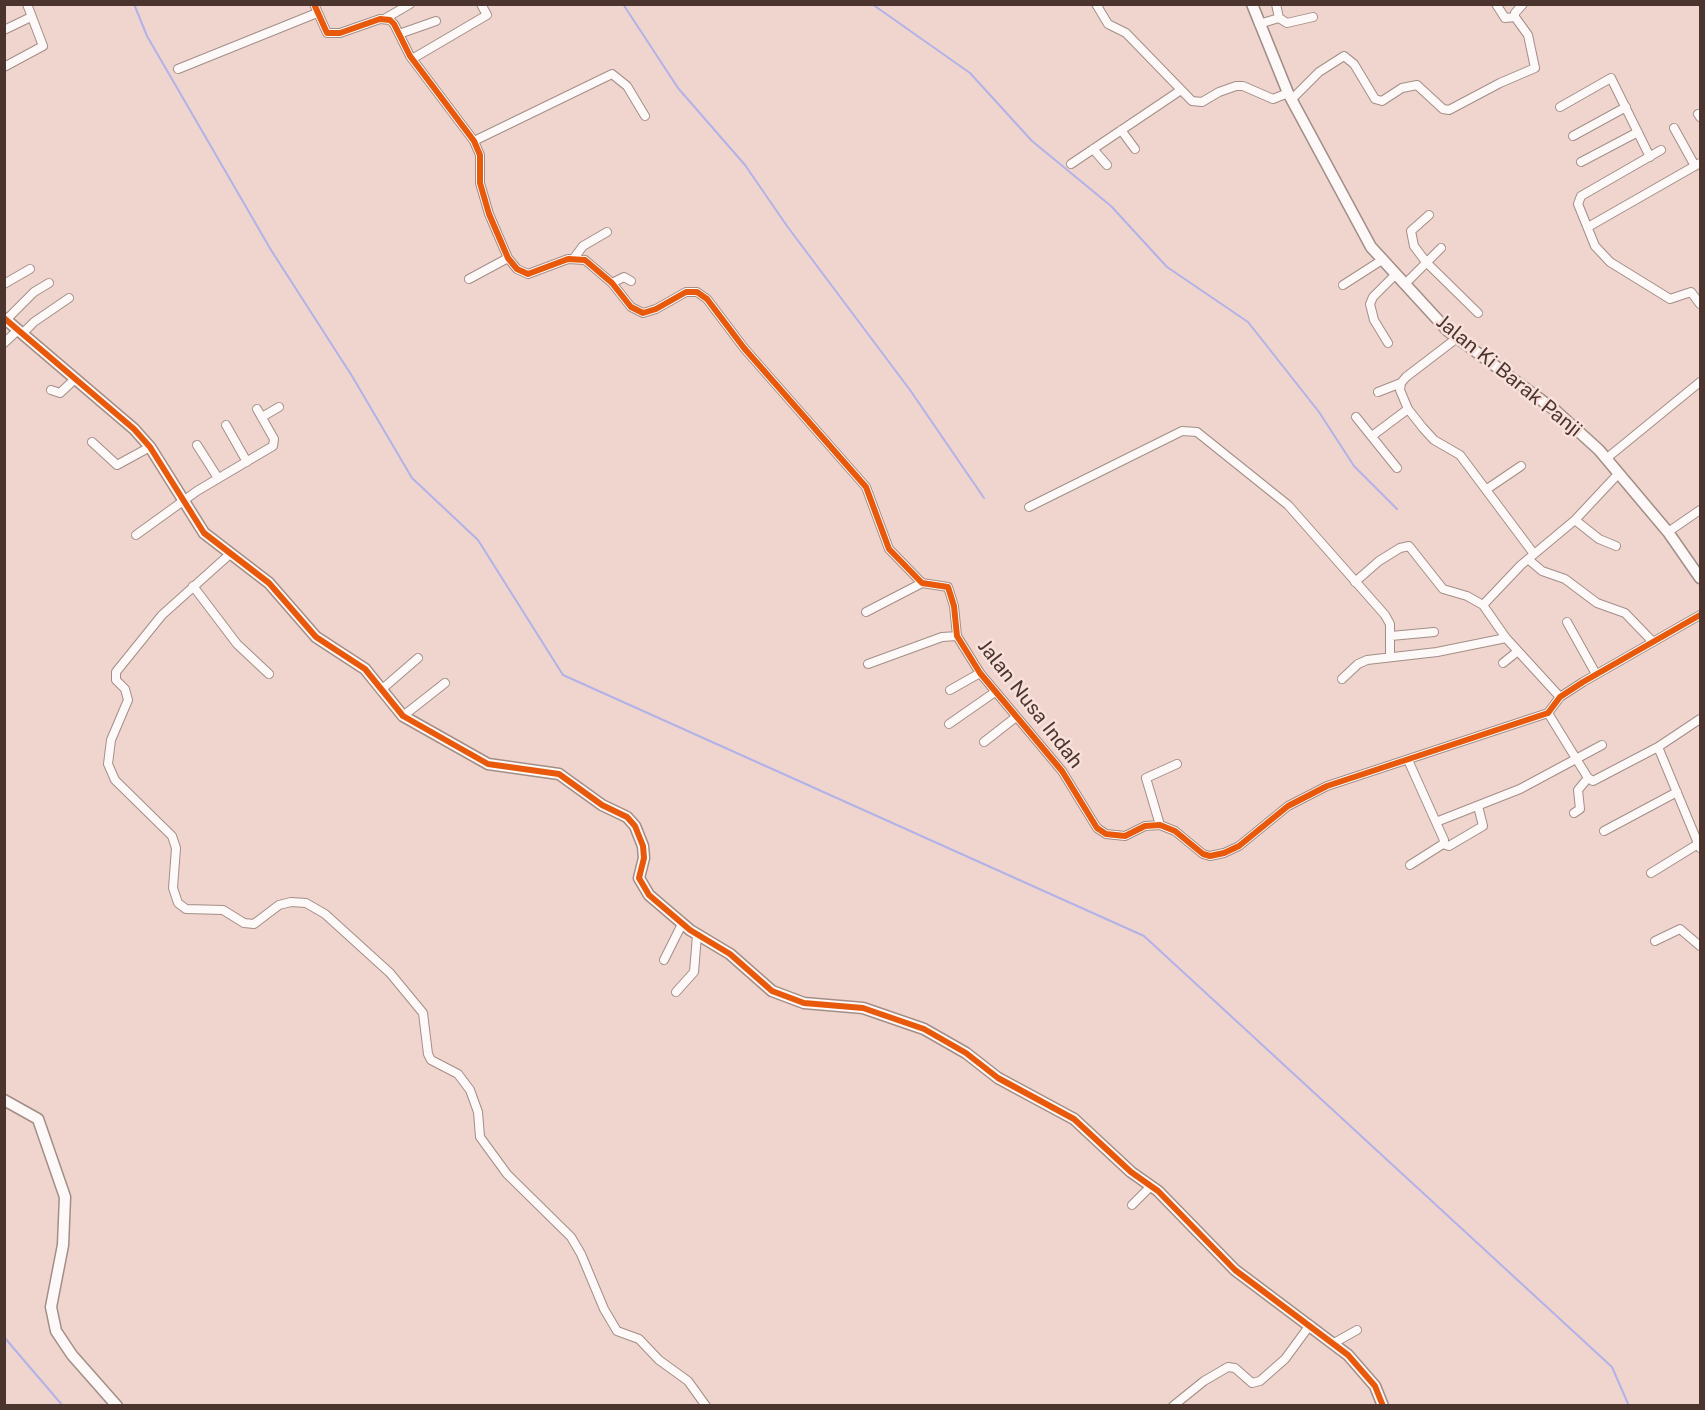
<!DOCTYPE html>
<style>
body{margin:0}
#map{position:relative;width:1705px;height:1410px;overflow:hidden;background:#efd5cd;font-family:"Public Sans",sans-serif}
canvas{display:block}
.frame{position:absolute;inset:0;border:6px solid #4a342d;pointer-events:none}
</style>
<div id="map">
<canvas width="1705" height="1410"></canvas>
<div class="frame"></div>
</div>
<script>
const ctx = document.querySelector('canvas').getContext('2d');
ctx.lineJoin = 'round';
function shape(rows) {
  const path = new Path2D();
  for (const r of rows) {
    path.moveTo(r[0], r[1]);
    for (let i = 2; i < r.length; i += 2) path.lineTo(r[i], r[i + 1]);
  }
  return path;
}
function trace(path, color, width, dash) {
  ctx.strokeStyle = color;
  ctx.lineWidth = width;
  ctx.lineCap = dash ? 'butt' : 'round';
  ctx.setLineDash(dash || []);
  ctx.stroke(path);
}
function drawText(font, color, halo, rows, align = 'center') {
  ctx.font = font + ' "Public Sans",sans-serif';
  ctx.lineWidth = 5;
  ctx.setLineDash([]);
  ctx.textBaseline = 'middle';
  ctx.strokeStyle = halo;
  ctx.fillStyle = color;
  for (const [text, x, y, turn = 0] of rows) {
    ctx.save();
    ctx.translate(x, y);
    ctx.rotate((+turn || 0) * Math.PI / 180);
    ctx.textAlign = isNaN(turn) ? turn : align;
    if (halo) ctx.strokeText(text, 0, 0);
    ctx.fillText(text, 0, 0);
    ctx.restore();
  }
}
trace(shape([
 [134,4,147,36,271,250,352,376,412,478,478,540,563,675,1144,936,1612,1367,1629,1406],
 [623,4,678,88,745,165,787,226,910,390,984,498],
 [872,4,970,73,1032,141,1111,206,1167,267,1248,322,1319,412,1354,466,1397,509],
 [4,1337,63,1406]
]), '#b2b2e9', 2);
const minor = shape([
 [314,4,327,33,340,33,380,19,390,20,394,24,410,56,474,141,480,155,480,183,489,214,508,258,517,269,528,274,568,259,585,260,612,283,631,307,643,313,656,309,686,292,697,292,707,299,744,348,866,487,889,549,922,583,948,587,954,606,957,636,980,673,1062,771,1097,828,1106,834,1125,836,1145,826,1160,825,1175,831,1203,854,1210,856,1224,853,1239,846,1288,806,1327,786,1548,713,1560,697,1583,682,1700,615],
 [1096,4,1108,24,1126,33,1192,101,1202,102,1219,92,1236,86,1243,86,1273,99,1288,93],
 [1276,4,1279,18,1287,23,1313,17],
 [1496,4,1505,18,1515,17],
 [386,18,410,4],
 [1259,24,1279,18],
 [4,30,31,17],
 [399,34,436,21],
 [412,59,487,15,481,4],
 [4,67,43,46,27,4],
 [178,69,317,13],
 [1292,99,1319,72,1344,56,1354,64,1375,99,1382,101,1402,88,1417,85,1443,109,1449,110,1500,83,1535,68,1528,35,1515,17,1515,13,1523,4],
 [1560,107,1611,78,1650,157],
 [1698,114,1700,117],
 [1674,128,1695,166],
 [1121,130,1135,149],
 [1573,136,1626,107],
 [474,141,612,74,627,86,645,116],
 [1093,149,1107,165],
 [1661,150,1581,196,1578,204,1595,246,1610,262,1670,299,1691,292,1700,304],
 [1581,162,1638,132],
 [1071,164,1181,90],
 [1429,215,1411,231,1414,246,1426,262,1478,313],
 [1588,227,1700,163],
 [574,258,583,246,607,232],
 [469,279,508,258],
 [612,283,624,277,631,281],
 [4,284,30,269],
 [1405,284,1441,248],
 [1343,285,1382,260],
 [6,320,34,292,49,283],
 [22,334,34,322,69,298],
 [1457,338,1406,377,1401,383,1400,390,1408,409,1423,428,1434,440,1460,455,1534,554],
 [4,343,17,331],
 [1388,343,1374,320,1370,304,1373,297,1396,274],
 [51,390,60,393,75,379],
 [1378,392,1401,383],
 [262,417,279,407],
 [1356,417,1397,468],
 [226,425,247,462],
 [1372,436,1408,409],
 [92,442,117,465,150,447],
 [197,445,218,478],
 [1607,458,1700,382],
 [1487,489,1521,466],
 [1029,507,1182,431,1197,432,1288,505,1385,615,1390,624,1390,657],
 [1575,520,1599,539,1616,546],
 [1668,532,1700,510],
 [136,535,197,491,273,446,274,439,257,409],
 [230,554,162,615,116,672,116,680,125,689,128,700,111,740,108,764,115,780,172,836,176,848,173,888,178,903,186,909,223,910,244,923,254,924,279,905,291,902,306,903,325,914,390,973,423,1013,428,1054,431,1060,458,1074,470,1090,478,1112,480,1137,507,1174,571,1237,581,1254,604,1309,617,1331,639,1339,659,1360,688,1381,706,1406],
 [1528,559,1542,571,1565,579,1597,603,1625,613,1653,642],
 [1355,582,1379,561,1400,548,1409,546,1443,589,1467,596,1483,605,1506,638,1560,697],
 [193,586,237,644,269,674],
 [1483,605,1521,565,1575,520,1619,473],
 [866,612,922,583],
 [1567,622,1596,674],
 [1391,636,1434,632],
 [1503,663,1518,651],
 [868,664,942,637,957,636],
 [1342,679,1358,664,1367,660,1437,652,1506,638],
 [381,690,418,658],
 [950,690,980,673],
 [1548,713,1588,778,1593,781,1658,747,1700,719],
 [403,716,445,683],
 [949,724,995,692],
 [984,742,1016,717],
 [1658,747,1700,848],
 [1408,760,1444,840,1443,844,1410,865],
 [1574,813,1580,809,1578,790,1588,778],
 [1436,822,1520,789,1602,745],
 [1160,825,1146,778,1177,764],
 [1604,831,1677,792],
 [1443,844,1449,846,1483,826,1478,806],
 [1651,873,1698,844],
 [1655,941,1680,929,1700,946],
 [664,960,682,924],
 [676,992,694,972,697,935],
 [1132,1205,1151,1186],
 [1334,1343,1357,1330],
 [1173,1406,1204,1381,1228,1367,1235,1368,1252,1383,1260,1381,1285,1359,1310,1325]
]);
const tertiary = shape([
 [1252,4,1288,93,1371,247,1448,331,1556,411,1599,450,1668,532,1700,578],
 [4,318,134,429,150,447,204,533,269,583,316,637,365,669,403,716,488,764,559,774,602,805,627,817,635,826,643,846,644,858,639,878,649,895,690,930,730,954,772,991,804,1003,863,1008,924,1029,966,1053,998,1078,1074,1119,1131,1172,1158,1191,1235,1270,1348,1355,1375,1386,1383,1406],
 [4,1100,38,1119,65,1197,63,1245,51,1307,56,1331,72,1355,117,1406]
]);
trace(minor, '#a38e87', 10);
trace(tertiary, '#a38e87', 13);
trace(minor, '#fdf9f8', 8);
trace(tertiary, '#fdf9f8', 10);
trace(shape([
 [314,4,327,33,340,33,380,19,390,20,394,24,410,56,474,141,480,155,480,183,489,214,508,258,517,269,528,274,568,259,585,260,612,283,631,307,643,313,656,309,686,292,697,292,707,299,744,348,866,487,889,549,922,583,948,587,954,606,957,636,980,673,1062,771,1097,828,1106,834,1125,836,1145,826,1160,825,1175,831,1203,854,1210,856,1224,853,1239,846,1288,806,1327,786,1548,713,1560,697,1583,682,1700,615],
 [4,318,134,429,150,447,204,533,269,583,316,637,365,669,403,716,488,764,559,774,602,805,627,817,635,826,643,846,644,858,639,878,649,895,690,930,730,954,772,991,804,1003,863,1008,924,1029,966,1053,998,1078,1074,1119,1131,1172,1158,1191,1235,1270,1348,1355,1375,1386,1383,1406]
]), '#e8590c', 6);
drawText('20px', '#4a342d', '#f8e1da', [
 ["Jalan Ki Barak Panji",1509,376,39],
 ["Jalan Nusa Indah",1030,704,52]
]);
</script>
